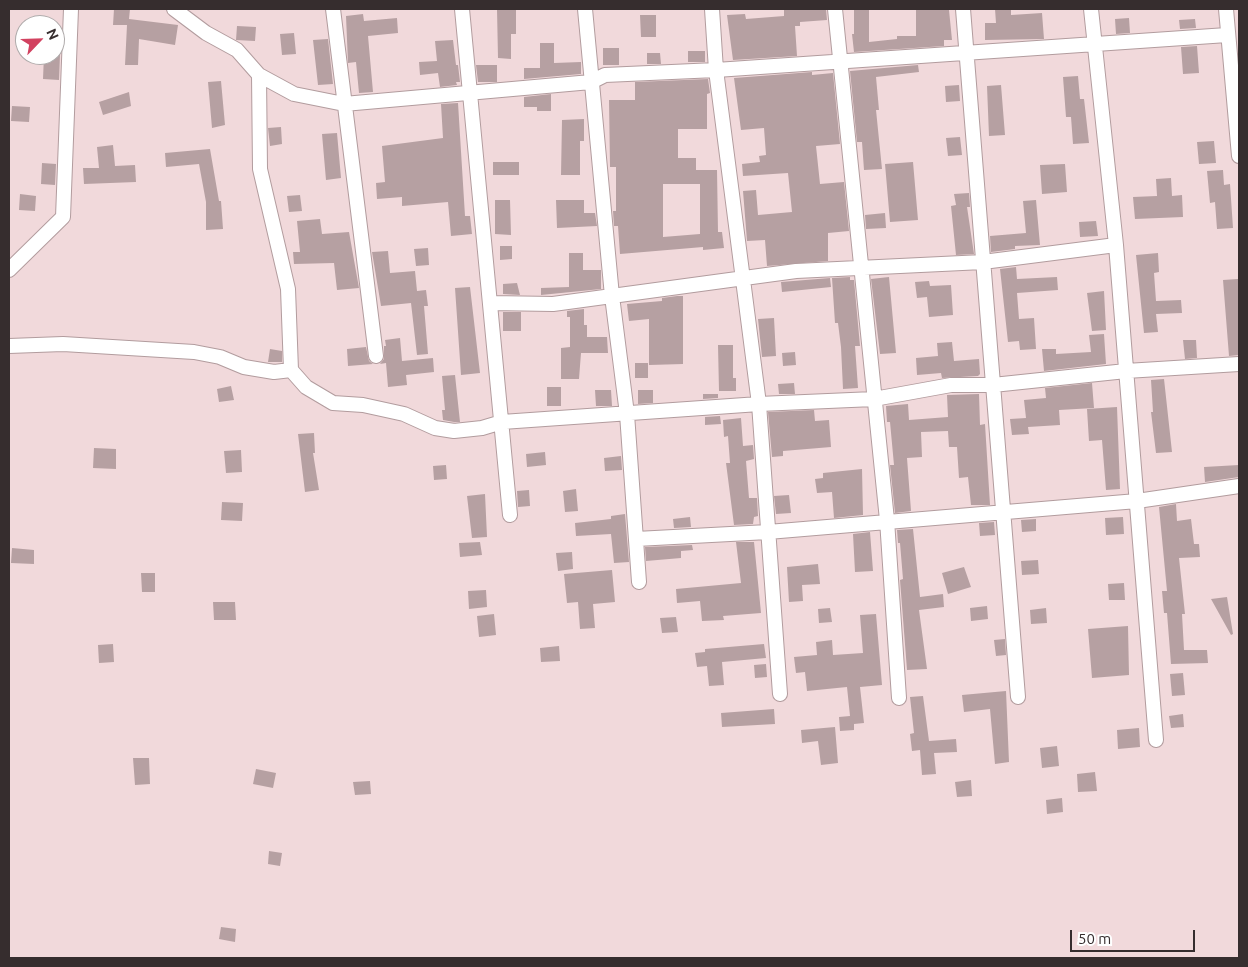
<!DOCTYPE html>
<style>
body{margin:0}
#map{position:relative;width:1248px;height:967px;overflow:hidden;background:#f1d9db;font-family:Ubuntu,sans-serif}
canvas{display:block}
.frame{position:absolute;inset:0;border:10px solid #362d2e;pointer-events:none}
.north{position:absolute;left:15px;top:15px;width:50px;height:50px;box-sizing:border-box;background:#fff;border:1px solid #afabab;border-radius:50%;rotate:66deg;font-size:14px;font-weight:700;line-height:20px;text-align:center;color:#362d2e}
.north::after{content:'';display:block;margin:auto;width:18px;height:22px;background:#d24260;clip-path:polygon(50% 0,100% 100%,50% 72%,0 100%)}
.scale{position:absolute;left:1070px;top:930px;width:125px;height:22px;box-sizing:border-box;border:2px solid #362d2e;border-top:0;padding-left:6px;font-size:15px;line-height:18px;white-space:nowrap;color:#362d2e;-webkit-text-stroke:4px #fff;paint-order:stroke}
</style>
<div id="map">
<canvas width="1248" height="967"></canvas>
<div class="frame"></div>
<div class="north">N</div>
<div class="scale">50 m</div>
</div>
<script>
const ctx = document.querySelector('canvas').getContext('2d');
ctx.lineJoin = 'round';
function paint(path, color) {
  ctx.fillStyle = color;
  ctx.fill(path, 'evenodd');
}
function shape(rows) {
  const path = new Path2D();
  for (const r of rows) {
    path.moveTo(r[0], r[1]);
    for (let i = 2; i < r.length; i += 2) path.lineTo(r[i], r[i + 1]);
  }
  return path;
}
function trace(path, color, width, dash) {
  ctx.strokeStyle = color;
  ctx.lineWidth = width;
  ctx.lineCap = dash ? 'butt' : 'round';
  ctx.setLineDash(dash || []);
  ctx.stroke(path);
}
paint(shape([
 [114,9,130,9,129,19,178,25,175,45,139,39,138,65,125,65,127,25,113,25],
 [497,9,516,9,516,34,511,34,511,59,498,58],
 [784,9,826,9,827,20,800,22,800,26,795,26,797,56,733,60,727,15,745,14,746,19,784,16],
 [854,9,869,9,869,42,897,39,897,36,916,36,916,10,949,10,952,40,944,40,944,46,854,52,852,34,854,34],
 [995,9,1011,9,1011,15,1042,13,1044,39,985,40,985,23,996,23],
 [363,14,364,21,397,18,398,33,368,36,373,92,359,93,356,62,348,63,346,16],
 [640,15,656,15,656,37,641,37],
 [1129,18,1130,33,1116,34,1115,19],
 [1195,19,1196,28,1180,29,1179,20],
 [237,26,256,27,255,41,236,40],
 [294,33,296,54,282,55,280,34],
 [328,39,333,84,318,85,313,40],
 [453,40,456,65,458,65,460,82,456,82,457,85,440,87,438,73,420,75,419,62,437,61,435,41],
 [540,43,554,43,554,63,581,62,581,74,524,79,524,68,540,68],
 [1197,46,1199,73,1183,74,1181,47],
 [603,48,619,48,619,65,603,65],
 [688,51,705,51,705,62,688,62],
 [647,53,660,53,661,64,647,64],
 [44,55,60,55,59,80,43,79],
 [476,65,497,65,497,82,478,82],
 [918,65,919,72,876,77,879,110,876,110,882,169,864,170,862,142,857,142,850,71],
 [812,72,812,75,833,73,840,144,816,146,820,184,844,182,849,231,828,233,828,261,767,266,765,240,747,241,743,191,756,190,758,215,792,212,788,173,743,176,742,164,760,162,759,156,766,155,764,128,741,130,734,78],
 [1078,76,1080,99,1084,99,1089,143,1073,144,1071,117,1066,117,1063,77],
 [708,79,710,93,707,94,707,129,678,129,678,158,696,158,696,170,717,170,718,232,722,232,724,248,703,250,703,247,620,254,618,226,614,226,613,211,616,211,616,167,610,167,609,100,635,100,635,82],
 [663,184,700,184,700,234,663,237],
 [221,81,225,125,212,128,208,82],
 [959,85,960,101,946,102,945,86],
 [1001,85,1005,135,989,136,987,86],
 [129,92,131,106,103,115,99,102],
 [551,94,551,111,537,111,537,107,524,107,524,97],
 [458,103,465,216,470,216,472,234,451,236,448,202,402,206,402,197,377,199,376,183,385,182,382,146,443,138,441,104],
 [12,106,30,107,29,122,11,121],
 [584,119,584,141,580,141,580,175,561,175,562,120],
 [281,127,282,144,270,146,268,128],
 [337,133,341,178,326,180,322,134],
 [960,137,962,155,948,156,946,138],
 [1214,141,1216,163,1199,164,1197,142],
 [113,145,115,166,135,165,136,182,84,184,83,168,99,168,97,147],
 [210,149,219,201,221,201,223,229,206,230,206,202,199,164,166,167,165,153],
 [493,162,519,162,519,175,493,175],
 [913,162,918,220,890,222,885,164],
 [42,163,56,164,55,185,41,184],
 [1065,164,1067,192,1042,194,1040,165],
 [1223,170,1224,185,1230,184,1233,228,1217,229,1215,202,1210,203,1207,171],
 [1171,178,1172,196,1182,195,1183,217,1135,219,1133,197,1157,196,1156,179],
 [969,193,970,207,967,207,974,254,956,255,951,206,956,205,954,194],
 [20,194,36,196,35,211,19,210],
 [300,195,302,211,289,212,287,196],
 [495,200,510,200,511,235,495,234],
 [556,200,584,200,584,213,595,213,597,226,557,228],
 [1036,200,1040,245,1015,246,1015,249,991,252,990,236,1026,233,1023,201],
 [885,213,886,228,866,229,865,215],
 [320,219,322,234,349,232,359,288,337,290,334,263,294,264,293,252,300,252,297,221],
 [1096,221,1098,236,1080,237,1079,222],
 [500,246,512,246,512,259,500,260],
 [428,248,429,265,416,266,414,249],
 [388,251,390,273,415,271,417,291,426,290,428,306,424,306,428,354,417,355,411,303,381,306,372,252],
 [569,253,583,253,583,270,601,270,601,289,541,295,541,288,569,287],
 [1158,253,1159,272,1154,273,1156,301,1181,300,1182,313,1156,314,1158,332,1144,333,1136,255],
 [1016,267,1017,279,1057,277,1058,290,1017,293,1019,319,1034,318,1036,349,1020,350,1019,341,1008,342,1000,269],
 [850,277,850,280,854,280,860,346,855,346,858,388,843,389,841,347,838,323,835,323,832,278],
 [889,277,896,353,880,354,871,279],
 [830,278,831,287,782,292,781,282],
 [1238,279,1239,355,1229,356,1223,280],
 [929,281,930,286,951,285,953,315,929,317,927,297,917,298,915,282],
 [517,283,520,295,503,294,503,284],
 [470,287,480,373,461,375,455,288],
 [1104,291,1106,330,1092,331,1087,293],
 [677,296,683,296,683,364,649,365,649,319,629,321,627,304,662,301,662,298],
 [584,309,584,325,587,325,587,337,607,337,608,353,581,353,579,379,561,379,561,348,570,347,570,317,567,317,567,311],
 [503,312,521,312,521,331,503,331],
 [774,318,776,356,762,357,758,319],
 [1104,334,1106,364,1044,371,1042,349,1056,349,1056,354,1091,352,1089,335],
 [400,338,402,361,433,358,434,372,406,375,407,385,388,387,386,363,380,364,384,359,384,346,386,346,385,340],
 [1183,340,1196,340,1197,358,1185,359],
 [952,342,954,361,979,359,980,374,978,376,942,378,941,373,917,375,916,358,938,356,937,343],
 [718,345,733,345,733,378,736,378,736,391,719,391],
 [366,347,369,361,373,364,348,366,347,349],
 [270,349,282,351,282,362,268,362],
 [795,352,796,365,783,366,782,353],
 [635,363,648,363,648,378,635,378],
 [455,375,460,422,454,422,443,420,442,410,445,410,442,376],
 [1164,379,1172,452,1156,453,1151,412,1153,412,1151,380],
 [794,383,795,394,779,394,778,384],
 [1092,383,1094,408,1059,410,1060,425,1028,427,1029,434,1012,435,1010,419,1026,418,1024,400,1046,398,1045,388],
 [231,386,234,400,219,402,217,389],
 [547,387,561,387,561,406,547,406],
 [595,390,611,390,612,406,596,406],
 [638,390,653,390,653,403,638,404],
 [703,394,718,394,718,398,703,399],
 [979,394,980,425,985,424,990,505,971,505,968,477,959,478,957,447,949,447,948,431,921,432,922,457,907,458,911,511,895,513,890,465,894,465,890,422,887,422,886,406,908,404,909,420,948,417,947,395],
 [1117,407,1120,489,1106,490,1102,440,1089,441,1087,409],
 [814,410,815,421,829,420,831,447,783,451,783,456,772,457,768,412],
 [720,416,721,424,705,425,705,417],
 [741,418,743,446,753,445,754,459,746,461,749,498,757,498,758,516,754,517,753,524,734,525,726,463,730,463,728,436,724,437,723,420],
 [314,433,315,453,313,453,319,490,305,492,298,434],
 [94,448,116,449,116,469,93,468],
 [241,450,242,472,226,473,224,451],
 [545,452,546,465,527,467,526,454],
 [621,456,622,470,605,471,604,458],
 [446,465,447,479,434,480,433,466],
 [1239,465,1239,477,1205,482,1204,467],
 [862,469,863,515,834,518,832,492,817,493,815,479,823,478,823,473],
 [576,489,578,511,565,512,563,491],
 [529,490,530,506,518,507,517,491],
 [485,494,487,537,472,538,467,496],
 [789,495,791,513,776,514,774,496],
 [222,502,243,503,242,521,221,520],
 [1176,504,1177,521,1191,519,1194,544,1199,544,1200,557,1179,558,1185,614,1182,614,1184,650,1207,650,1208,663,1171,664,1167,613,1164,613,1162,591,1167,591,1159,507],
 [625,514,629,562,614,563,611,534,576,536,575,523,611,519,611,516],
 [690,517,691,527,674,528,673,519],
 [1123,517,1124,534,1106,535,1105,518],
 [1036,519,1036,531,1022,532,1021,520],
 [994,522,995,535,980,536,979,523],
 [913,529,920,597,943,594,944,607,919,610,927,669,907,670,900,580,903,579,900,543,898,543,897,530],
 [870,532,873,571,855,572,853,534],
 [480,542,482,555,460,557,459,543],
 [736,542,754,542,761,613,723,616,724,620,702,621,700,601,677,603,676,589,741,583],
 [692,545,693,550,681,551,681,558,646,561,645,547],
 [12,548,34,550,34,564,11,563],
 [572,552,573,569,558,571,556,553],
 [1038,560,1039,574,1022,575,1021,561],
 [818,564,820,584,802,585,803,601,789,602,787,567],
 [964,567,971,587,948,594,942,573],
 [612,570,615,602,593,604,595,628,580,629,578,602,567,603,564,574],
 [141,573,155,573,155,592,142,592],
 [1124,583,1125,600,1109,600,1108,584],
 [486,590,487,607,469,609,468,591],
 [1227,597,1233,634,1231,635,1211,599],
 [213,602,235,602,236,620,214,620],
 [987,606,988,619,971,621,970,608],
 [830,608,832,622,819,623,818,609],
 [1046,608,1047,623,1031,624,1030,610],
 [494,614,496,635,479,637,477,616],
 [876,614,882,685,860,687,864,723,854,724,854,730,840,731,839,717,850,716,847,687,807,691,805,672,796,673,794,657,817,655,816,642,832,640,833,655,863,653,860,615],
 [676,617,678,632,662,633,660,618],
 [1128,626,1129,675,1092,678,1088,629],
 [1005,639,1006,655,996,656,994,640],
 [113,644,114,662,99,663,98,645],
 [764,644,766,658,722,662,724,685,709,686,707,666,697,667,695,653,705,652,705,649],
 [559,646,560,661,541,662,540,648],
 [766,664,767,677,755,678,754,665],
 [1183,673,1185,695,1172,696,1170,674],
 [1006,691,1009,762,995,764,990,709,964,712,962,695],
 [923,696,929,741,956,739,957,752,934,753,936,774,922,775,920,750,912,751,910,734,914,733,910,697],
 [774,709,775,724,722,727,721,713],
 [1183,714,1184,727,1171,728,1169,716],
 [835,727,838,763,821,765,818,741,802,743,801,730],
 [1139,728,1140,747,1118,749,1117,730],
 [1057,746,1059,766,1042,768,1040,748],
 [133,758,149,758,150,784,135,785],
 [256,769,276,773,273,788,253,784],
 [1095,772,1097,791,1078,792,1077,774],
 [971,780,972,796,957,797,955,782],
 [370,781,371,794,355,795,353,782],
 [1062,798,1063,812,1047,814,1046,800],
 [269,851,282,853,280,866,268,864],
 [221,927,236,929,235,942,219,939]
]), '#b6a0a2');
const minor = shape([
 [174,9,206,33,237,50,259,75,294,94,344,104,591,82,605,75,716,70,1227,35],
 [333,9,376,356],
 [462,9,510,515],
 [585,9,612,296,627,414,639,582],
 [712,9,716,70,759,404,780,694],
 [835,9,887,520,899,698],
 [963,9,1018,697],
 [1091,9,1116,245,1156,740],
 [1226,9,1239,156],
 [259,75,260,169,288,289,291,370],
 [9,270,63,217,71,9],
 [491,303,553,304,796,271,983,262,1116,245],
 [9,346,63,344,194,352,220,357,244,367,274,372,291,370,306,387,333,403,363,405,404,414,435,428,454,431,482,428,502,422,759,404,874,399,951,385,993,385,1126,371,1239,364],
 [636,539,768,532,1137,501,1239,486]
]);
trace(minor, '#b29c9e', 16);
trace(minor, '#fff', 14);
</script>
